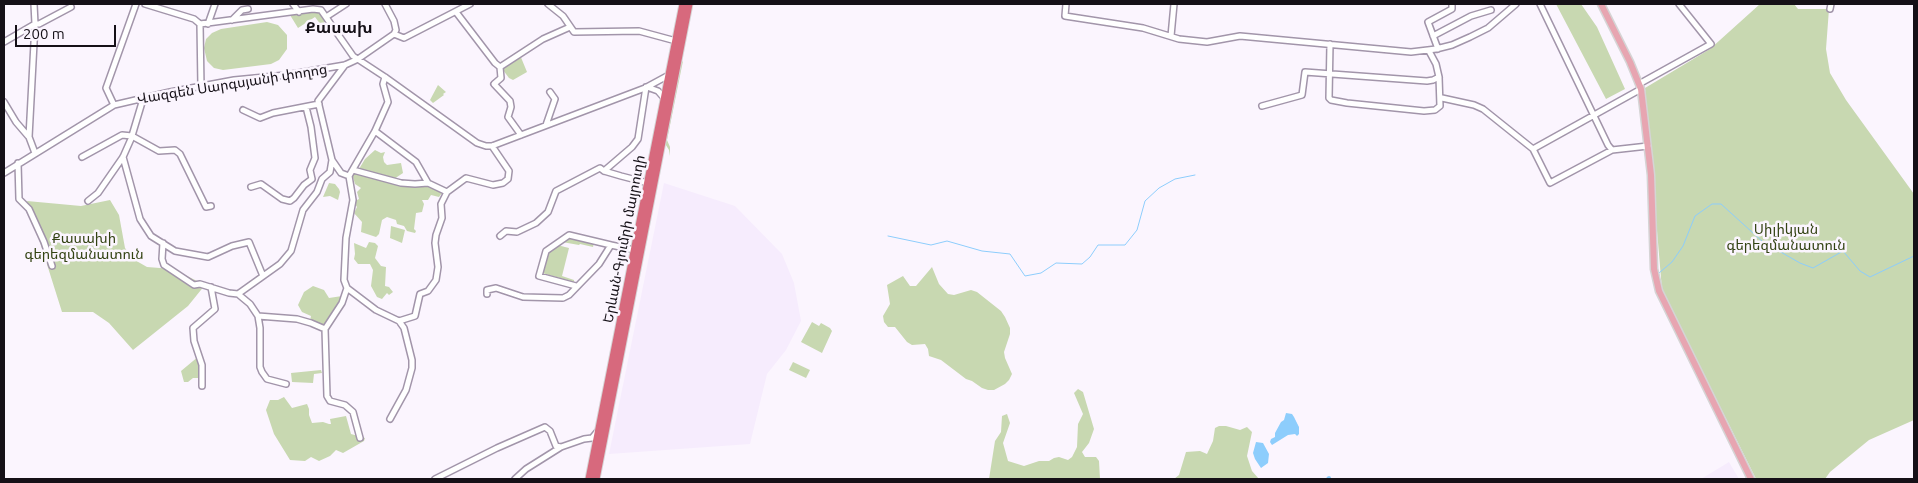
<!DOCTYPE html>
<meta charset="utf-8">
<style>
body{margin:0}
#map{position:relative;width:1918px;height:483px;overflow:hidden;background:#fbf5fe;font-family:Ubuntu,sans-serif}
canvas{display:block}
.frame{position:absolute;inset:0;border:5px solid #151017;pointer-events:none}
.scale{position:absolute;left:15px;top:25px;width:101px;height:22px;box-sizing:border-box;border:2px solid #151017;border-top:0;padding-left:6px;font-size:15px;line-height:18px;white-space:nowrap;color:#151017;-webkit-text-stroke:4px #fbf5fe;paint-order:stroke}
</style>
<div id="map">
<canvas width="1918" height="483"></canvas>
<div class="frame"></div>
<div class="scale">200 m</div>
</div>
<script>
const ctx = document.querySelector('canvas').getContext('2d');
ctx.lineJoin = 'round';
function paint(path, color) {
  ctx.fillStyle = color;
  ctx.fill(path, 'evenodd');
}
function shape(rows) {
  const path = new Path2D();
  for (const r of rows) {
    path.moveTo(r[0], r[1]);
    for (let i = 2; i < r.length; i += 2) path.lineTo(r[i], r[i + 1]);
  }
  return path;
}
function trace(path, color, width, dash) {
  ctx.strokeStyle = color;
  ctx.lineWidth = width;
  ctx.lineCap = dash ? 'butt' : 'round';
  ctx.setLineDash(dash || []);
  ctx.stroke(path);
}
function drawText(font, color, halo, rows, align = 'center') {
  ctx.font = font + ' Ubuntu,"Noto Sans Armenian",sans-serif';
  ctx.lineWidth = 5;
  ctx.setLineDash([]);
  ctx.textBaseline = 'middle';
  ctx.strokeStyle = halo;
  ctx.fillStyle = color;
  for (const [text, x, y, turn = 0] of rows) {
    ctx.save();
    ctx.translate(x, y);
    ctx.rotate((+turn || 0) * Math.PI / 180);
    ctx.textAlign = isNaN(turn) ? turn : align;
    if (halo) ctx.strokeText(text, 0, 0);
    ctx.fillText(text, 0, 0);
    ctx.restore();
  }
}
paint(shape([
 [664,183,735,206,782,254,794,283,801,321,786,350,767,374,750,444,609,454],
 [1729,462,1739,479,1701,479]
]), '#f6ecfd');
paint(shape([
 [1556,4,1581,4,1597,27,1625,89,1606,99],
 [1760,4,1794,4,1798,9,1829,9,1826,49,1830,73,1846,100,1914,194,1914,420,1869,440,1830,472,1825,479,1756,479,1662,290,1645,88,1710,49],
 [315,11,319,12,325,22,321,25,315,17,298,28,290,15],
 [267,22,278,25,287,35,287,49,279,60,271,64,223,70,214,68,207,61,204,48,206,39,212,33,221,29],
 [520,55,527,72,513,80,509,78,503,70,504,65],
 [683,61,667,140,670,147,670,156,669,150,664,142,679,65],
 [438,85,446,92,443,94,444,95,433,103,430,100],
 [375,150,381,153,385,152,383,157,384,162,387,165,401,163,403,173,394,179,400,184,429,185,442,193,439,197,431,195,428,200,422,200,424,204,422,212,416,213,414,229,416,231,415,233,407,231,404,226,397,224,396,220,387,217,382,220,379,234,376,237,361,232,362,222,354,213,357,207,355,204,355,201,359,199,357,192,361,188,355,184,352,174,359,169,365,159],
 [329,183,335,184,339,189,340,192,338,200,330,196,323,197],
 [110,200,119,215,125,248,133,259,147,267,173,269,205,285,188,306,133,350,109,323,93,312,62,312,27,201,81,206],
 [391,226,405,230,402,243,390,238],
 [570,237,594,243,593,247,580,244,579,245,562,242],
 [369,242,375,243,378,246,375,258,381,266,386,267,385,286,389,287,393,292,389,295,387,293,382,299,377,297,371,286,373,270,370,264,358,264,354,259,355,254,354,243,366,248],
 [557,245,569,248,562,276,574,280,574,282,542,273,548,251],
 [932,267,939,284,948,294,954,295,971,290,977,292,1001,311,1005,317,1010,328,1010,334,1004,352,1005,358,1012,374,1009,380,1005,384,994,390,988,390,982,388,972,381,966,379,941,360,929,356,928,349,925,344,912,345,907,342,895,327,888,327,884,322,883,316,890,304,887,285,903,276,910,286,916,286],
 [313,286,324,290,329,298,342,296,338,307,325,326,310,321,311,316,302,312,298,305,304,292],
 [812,322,819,326,821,323,830,328,832,331,822,353,801,342],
 [199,356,201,371,199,378,193,378,188,382,184,382,181,371],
 [793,362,810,370,806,378,789,370],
 [321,370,322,373,314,374,313,383,292,382,291,373],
 [1078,389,1083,392,1094,429,1089,443,1082,452,1085,457,1096,457,1099,461,1100,479,989,479,995,441,1001,432,1002,416,1007,414,1010,423,1003,443,1008,461,1024,466,1039,461,1049,461,1054,458,1059,457,1068,460,1072,457,1077,447,1078,424,1083,414,1074,393],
 [284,397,292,408,307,404,309,409,309,415,312,423,323,422,329,424,331,424,330,419,346,416,351,434,365,438,364,441,343,453,336,450,330,456,319,461,311,457,305,461,290,460,274,434,266,410,270,400,278,400],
 [1219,426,1226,426,1240,430,1247,427,1252,432,1247,456,1252,471,1259,479,1174,479,1179,475,1186,452,1200,451,1207,454,1213,441,1215,428]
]), '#c8d8b1');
paint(shape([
 [1286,413,1292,414,1294,417,1299,427,1299,434,1297,436,1295,434,1288,435,1272,445,1270,442,1271,439,1275,437,1275,433,1281,422,1284,420],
 [1256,442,1263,443,1269,454,1268,463,1261,468,1255,459,1253,453]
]), '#8dcdfc');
trace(shape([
 [888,236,931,245,947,241,982,251,1010,254,1025,276,1041,273,1056,263,1082,264,1090,257,1098,245,1125,245,1137,230,1145,201,1159,188,1175,179,1195,175],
 [1659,273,1672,262,1683,246,1695,216,1712,204,1721,204,1763,242,1800,263,1813,268,1843,251,1860,271,1870,277,1914,256]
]), '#8dcdfc', 1);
trace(shape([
 [1328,479,1329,478]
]), '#8dcdfc', 4);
const minor = shape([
 [34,4,35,24,29,137,35,153],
 [145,4,194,19,200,24,313,9,321,10,353,56,385,77,477,143,486,146,492,146,645,88,669,75],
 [293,4,299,12],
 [385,4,394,21,396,30,394,34],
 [548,4,563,16,574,32,639,31,676,41],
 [1066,4,1065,16,1143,28,1179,39,1207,42,1240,36,1411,52,1436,49,1452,45,1470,37,1488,28,1516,4],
 [1540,4,1608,145,1612,150],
 [1830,9,1831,4],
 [456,12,495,63,500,67,501,78,494,84,510,101,511,107,508,117,521,135],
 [326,17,346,4],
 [232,20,242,10,248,9],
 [200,24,201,87],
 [208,24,215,4],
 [394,34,404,38,470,4],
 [1171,36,1174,4],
 [1433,36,1471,16,1491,10],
 [4,42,35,24,39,24,71,7],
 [1330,44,1329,98,1331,100,1347,103,1424,111,1435,110,1440,106,1439,77,1436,64,1429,51],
 [1438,49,1428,22,1452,9,1452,4],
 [345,65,318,101,332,160,341,173,349,176],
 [500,67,543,39,570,27],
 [1639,84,1711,44,1679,4],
 [647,87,658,91,664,98],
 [1442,98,1474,105,1483,109,1533,149,1550,183,1612,150,1648,146],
 [4,102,16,122,28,136],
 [114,105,106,88,136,4],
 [1262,106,1302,95,1305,72,1427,81,1433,80,1439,77],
 [243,110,260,118,273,113,319,104],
 [546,125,555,99,550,92],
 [375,131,416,162,428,183,447,192,466,178,493,185,503,183,508,179,509,171,492,146],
 [1533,149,1641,89],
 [82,157,122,135,132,136,159,151,175,150,180,154,206,207,211,206],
 [123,157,140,219,151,236,175,251,208,257,232,246,249,242,263,276],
 [18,163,19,199,29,209,44,242,52,266],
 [353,170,401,183,415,184,428,183],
 [604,171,632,147,638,139,646,87],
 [4,173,114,105,170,92,234,80,286,75,345,65,358,59,394,34],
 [349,176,375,131,388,102,383,84,385,77],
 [251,187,261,184,282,199,290,201,294,198,304,185,312,179,310,170,315,158,311,127,306,107],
 [88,201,98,193,123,157,131,139,143,99],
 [500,236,506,231,517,232,536,223,548,212,556,191,600,168,604,171,621,176,648,183],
 [163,243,162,259,164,265,194,285,200,284,229,293,238,294,250,304,258,316,260,328,260,367,262,372,267,379,286,384],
 [576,286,539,276,546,251,569,235,611,245],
 [347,288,376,310,399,321,415,316,420,294,428,291,436,280,438,267,435,243,436,235,442,218,441,204,447,192],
 [347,288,344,280,346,238,353,200,349,176],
 [238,294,280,264,291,251,303,210,317,192,322,179,330,172,332,160],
 [487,294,487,290,496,288,523,297,563,298,569,295,599,264,611,245,634,250],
 [258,316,297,319,311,323,325,329,342,303,347,288],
 [325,329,327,396,330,401,345,405,353,412,360,438],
 [202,386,202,365,194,341,193,328,215,309,211,287],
 [390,419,406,390,412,368,412,360,404,328,399,321],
 [435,479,497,448,545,427,550,431,556,446,561,447],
 [515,479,526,469,561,447,584,439,592,438,597,432]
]);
const major = shape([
 [1601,4,1630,62,1641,89,1651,175,1654,269,1659,291,1751,479]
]);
const highway = shape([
 [589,479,683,4],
 [596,479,689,4]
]);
trace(minor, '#a295aa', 8);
trace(major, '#d5d4d5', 9);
trace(highway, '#d5d4d5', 9);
trace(minor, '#fff', 5);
trace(major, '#e7a5b1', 6);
trace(highway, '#d7697d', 7);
drawText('14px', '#151017', '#fbf5fe', [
 ["Վազգեն Սարգսյանի փողոց",232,84,-9],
 ["Երևան-Գյումրի մայրուղի",624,239,-79]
]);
drawText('14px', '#334313', '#fbf5fe', [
 ["Սիլիկյան",1786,229],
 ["գերեզմանատուն",1786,245],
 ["Քասախի",84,238],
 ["գերեզմանատուն",84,254]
]);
drawText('bold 16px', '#151017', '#fbf5fe', [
 ["Քասախ",339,28]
]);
</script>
